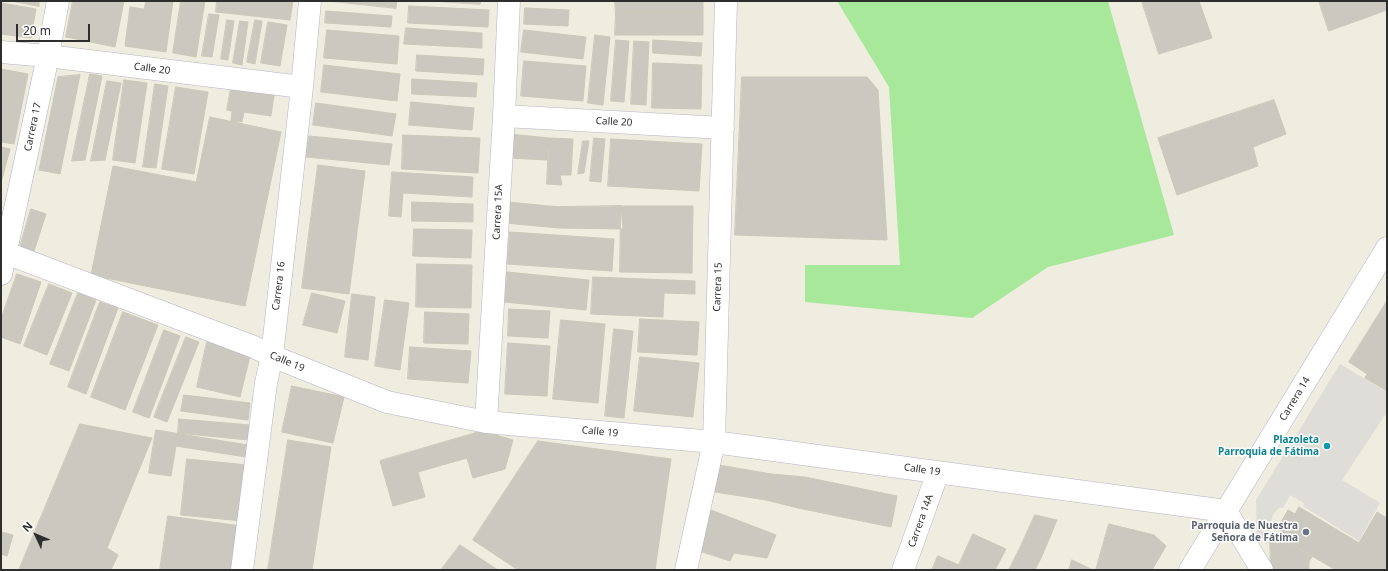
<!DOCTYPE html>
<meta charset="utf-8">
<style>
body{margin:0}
#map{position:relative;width:1388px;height:571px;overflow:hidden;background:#efece0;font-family:"Noto Sans",sans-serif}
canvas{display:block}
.frame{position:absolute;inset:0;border:2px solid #2e2e2e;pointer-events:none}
.north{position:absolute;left:16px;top:515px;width:40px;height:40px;-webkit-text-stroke:3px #fff;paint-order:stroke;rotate:314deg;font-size:11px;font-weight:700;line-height:16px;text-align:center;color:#2e2e2e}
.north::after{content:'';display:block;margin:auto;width:14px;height:18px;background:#2e2e2e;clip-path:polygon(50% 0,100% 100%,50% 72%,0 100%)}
.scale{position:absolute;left:16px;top:24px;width:74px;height:18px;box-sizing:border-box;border:2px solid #2e2e2e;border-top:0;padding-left:5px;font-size:12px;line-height:14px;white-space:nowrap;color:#2e2e2e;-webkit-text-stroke:3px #fff;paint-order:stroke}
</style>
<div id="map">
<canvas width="1388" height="571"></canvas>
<div class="frame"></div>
<div class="north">N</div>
<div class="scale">20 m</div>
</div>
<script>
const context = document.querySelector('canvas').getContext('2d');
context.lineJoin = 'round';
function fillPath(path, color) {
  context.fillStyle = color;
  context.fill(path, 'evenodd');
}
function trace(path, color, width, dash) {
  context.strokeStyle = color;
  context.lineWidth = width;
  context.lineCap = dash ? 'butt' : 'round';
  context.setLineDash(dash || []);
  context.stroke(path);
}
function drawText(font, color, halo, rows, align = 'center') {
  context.font = font + ' "Noto Sans",sans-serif';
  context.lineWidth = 3;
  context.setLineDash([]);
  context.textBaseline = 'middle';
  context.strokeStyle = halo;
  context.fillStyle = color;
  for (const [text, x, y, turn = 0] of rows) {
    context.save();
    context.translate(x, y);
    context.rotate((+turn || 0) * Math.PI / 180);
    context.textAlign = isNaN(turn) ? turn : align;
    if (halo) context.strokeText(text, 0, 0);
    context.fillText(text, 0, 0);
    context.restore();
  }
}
const green = new Path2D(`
 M837 1H1108L1174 235 1048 267 972 318 805 302V265H900L889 87Z`);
const plaza = new Path2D(`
 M1340 364 1387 392V412L1342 480 1380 503 1359 541 1303 506 1304 503 1290 495 1283 508H1279L1274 513 1271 520 1273 525 1266 538 1257 541 1256 500Z`);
const building = new Path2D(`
 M12 1H39V6Z
 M73 1H124L115 47 66 37Z
 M146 1H173L166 52 125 46 130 7 144 9Z
 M181 1H205L196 57 173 53Z
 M217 1H293L290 20 216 12Z
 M329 1H397L396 8Z
 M432 1H481L480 4Z
 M615 1H703V13H616Z
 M1142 1H1199L1212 38 1159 54Z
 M1319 1H1387V10L1329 31Z
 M1 3 36 9 31 38 1 34Z
 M409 6 489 10 488 27 408 23Z
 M525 8 569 10 568 26 524 24Z
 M326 11 392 16 391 27 325 23Z
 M616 13H703V35H615Z
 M209 14 219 15 212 57 202 56Z
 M227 20 234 21 228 60 221 59Z
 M255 20 262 21 255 64 247 62Z
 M240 21 248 22 242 65 233 63Z
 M268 22 287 25 280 66 261 63Z
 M406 28 482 33V48L404 44Z
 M327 30 399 36 397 64 324 58Z
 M524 30 586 37 583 59 521 52Z
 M595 35 610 37 603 105 588 103Z
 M616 40 629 41 624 102 611 101Z
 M653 40 702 43 701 56 653 53Z
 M634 41 649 42 646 105 631 104Z
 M417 55 484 59 483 75 416 71Z
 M524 61 586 66 583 101 521 96Z
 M653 63 702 65 701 109 652 108Z
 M324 65 400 74 397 101 321 92Z
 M1 69 28 74 14 144 1 142Z
 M90 74 102 76 85 160 72 161Z
 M80 75 60 174 39 170 58 77Z
 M742 77H867L878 90 887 240 735 235Z
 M412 79 477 83 476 97 412 94Z
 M124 80 147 83 135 163 113 160Z
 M107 81 121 83 105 160 91 161Z
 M155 84 168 86 156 168 143 167Z
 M176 87 208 92 194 174 162 169Z
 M231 88 274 95 271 116 244 112 242 122 231 121 232 111 227 110Z
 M1274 100 1286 134 1253 147 1258 166 1177 195 1158 138Z
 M411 102 474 108 472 130 409 125Z
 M316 103 396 114 392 136 313 125Z
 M210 117 281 132 245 306 91 275 113 166 196 182Z
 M509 134 549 138 547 160 508 158Z
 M403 135 480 138 478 173 402 169Z
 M309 136 392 144 389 165 306 157Z
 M549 138 573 139 571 175H560L562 185 547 184Z
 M594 138 605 139 601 182 590 181Z
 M611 139 702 144 699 191 608 186Z
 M583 141H589L584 173 578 174Z
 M1 147 10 149 1 183Z
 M318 165 365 171 349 294 302 288Z
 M392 172 473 177 472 197 403 193 401 217 389 216Z
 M412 202 473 204V222L412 221Z
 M507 202 560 207 559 228 505 223Z
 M621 206 623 229 559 228 560 207Z
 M621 206H693L692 273 620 272Z
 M31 209 46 214 34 251 20 247Z
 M414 229 472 230 471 258 413 256Z
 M510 232 614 239 612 271 507 264Z
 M417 264 472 265 471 308 416 307Z
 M507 272 589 280 586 310 504 302Z
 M17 274 41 282 20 344 1 337V319Z
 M593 277 695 281V294L664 293 663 317 591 314Z
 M49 284 72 293 47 355 24 346Z
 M78 293 96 300 69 371 50 364Z
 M312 293 345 301 337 333 303 325Z
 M352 294 375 297 368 360 345 357Z
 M385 300 409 303 400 370 375 366Z
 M1387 301V391L1365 378 1367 374 1349 362Z
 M100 302 118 308 86 394 68 387Z
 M509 309 550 311 548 338 508 336Z
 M123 312 158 325 125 410 91 397Z
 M425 312 469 314 468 344 424 343Z
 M640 319 699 322 697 355 638 352Z
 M561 320 605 324 598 403 553 399Z
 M614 329 633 331 624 418 605 416Z
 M164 330 180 336 149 418 133 412Z
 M186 337 199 342 167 422 154 417Z
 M207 342 251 352 240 397 197 387Z
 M508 343 550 346 547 396 505 394Z
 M410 347 471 351 468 383 408 379Z
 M640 357 699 363 693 417 634 411Z
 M292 386 344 397 333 443 282 432Z
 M184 395 250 403 248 420 181 411Z
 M179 419 250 425 248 440 178 433Z
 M80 424 152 438 107 548 118 555 111 570H19Z
 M156 430 254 446 252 458 176 446 171 476 149 473Z
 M482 431 513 440 505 469 473 478 467 458 418 472 425 497 393 506 380 461Z
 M288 440 331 447 312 570H268Z
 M538 441 671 459 655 570H518L473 540Z
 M187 459 248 465 242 521 181 515Z
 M719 465 771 474 766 500 715 492Z
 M771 474 805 477 798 508 766 500Z
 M805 477 897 496 891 527 798 508Z
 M703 507 776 535 767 558 734 553 730 561 696 550Z
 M1299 507 1359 543 1377 512 1387 518V570H1336L1281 538 1284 533 1277 529 1288 510 1295 514Z
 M1035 515 1057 520 1042 556 1021 546Z
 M168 516 241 526 235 570H160Z
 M1109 524 1154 535 1166 546 1152 570H1096Z
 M1 532 13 535 7 556 1 554Z
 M973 534 1006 549 995 570H970L959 565Z
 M1270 539 1278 544 1281 539 1312 557 1309 561V570H1271Z
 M460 545 498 570H441Z
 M1021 546 1042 556 1035 570H1009Z
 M938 556 959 565 970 570H932Z
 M1072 560 1093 570H1069Z`);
const minor = new Path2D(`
 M1 52 48 56 302 87
 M504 116 723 128
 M1 251 254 347 272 356 387 402 486 422 714 442 1226 511 1262 570
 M1 274 48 56 58 1
 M486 422 504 116 509 1
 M242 570 266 383 272 356 302 87 310 1
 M686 570 714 442 726 1
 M903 570 938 472
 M1190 570 1387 248`);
const markers = [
 [1327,446,4,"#0f9aa8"],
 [1306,532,4,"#6b7280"]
];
const streetNames = [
 ["Calle 20",152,69,7],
 ["Calle 20",614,122,3],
 ["Carrera 17",33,127,-78],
 ["Carrera 15A",498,212,-87],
 ["Carrera 16",279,286,-83],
 ["Carrera 15",718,287,-88],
 ["Calle 19",287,362,23],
 ["Carrera 14",1295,399,-59],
 ["Calle 19",600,432,5],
 ["Calle 19",922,470,8],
 ["Carrera 14A",921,521,-70]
];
const cultureNames = [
 ["Plazoleta",1319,440],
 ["Parroquia de Fátima",1319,452]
];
const worshipNames = [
 ["Parroquia de Nuestra",1298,526],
 ["Señora de Fátima",1298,538]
];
fillPath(green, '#a7e89b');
fillPath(plaza, '#dfddd7');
fillPath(building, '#cbc8bf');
trace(building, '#cbc8b9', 1);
trace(minor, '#b4b4c1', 23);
trace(minor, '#fff', 22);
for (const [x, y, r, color] of markers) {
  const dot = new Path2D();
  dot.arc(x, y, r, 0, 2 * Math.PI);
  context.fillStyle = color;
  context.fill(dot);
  trace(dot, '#fff', 1.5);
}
drawText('10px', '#2e2e2e', '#fff', streetNames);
drawText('bold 10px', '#0d838f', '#fff', cultureNames, 'right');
drawText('bold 10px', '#5b616d', '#fff', worshipNames, 'right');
</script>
